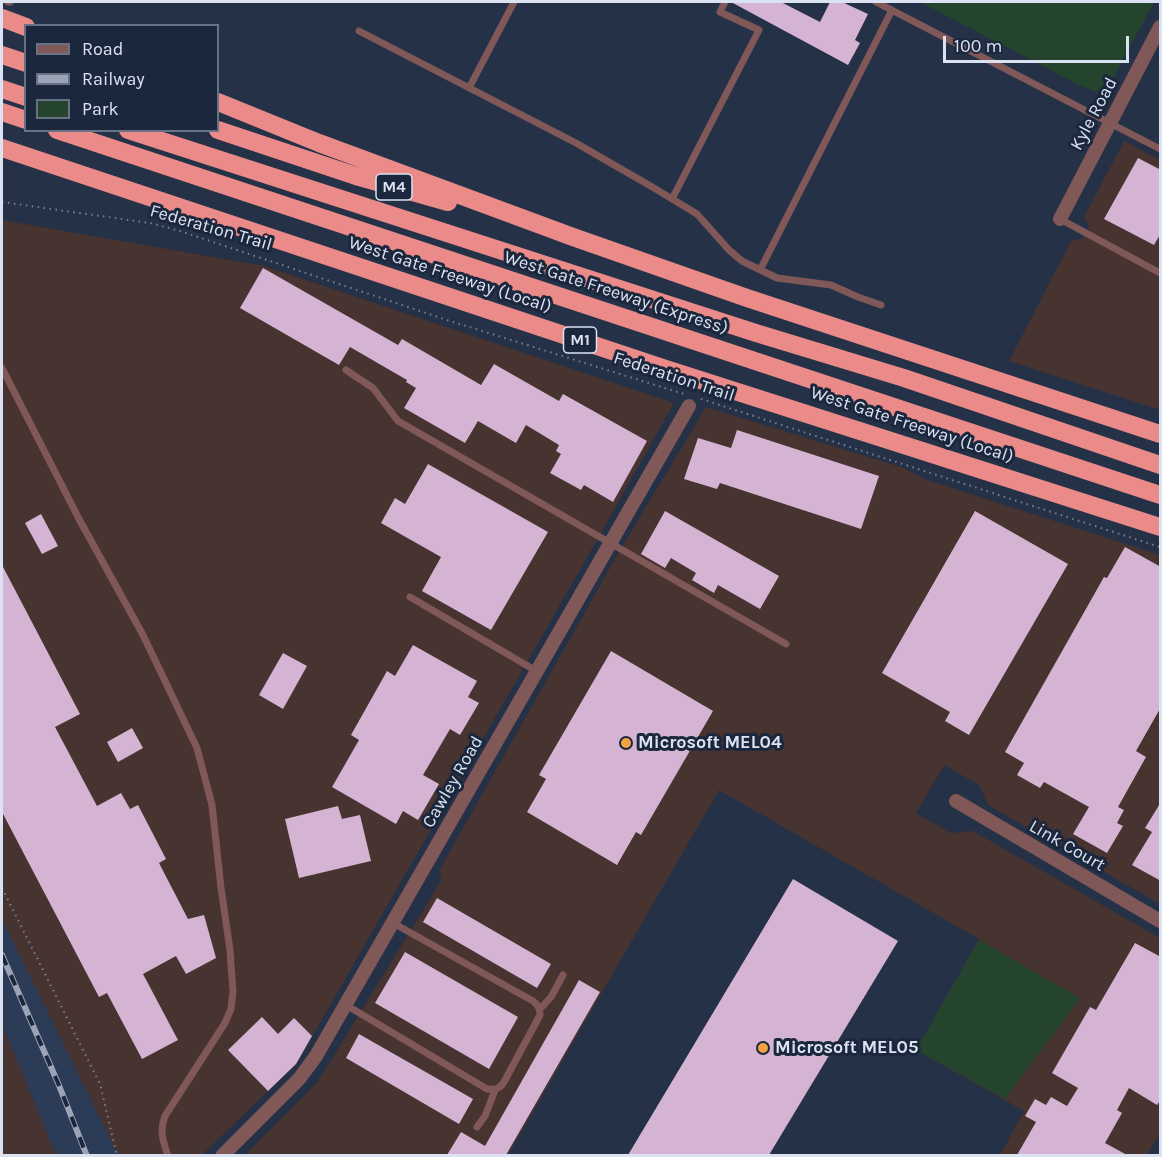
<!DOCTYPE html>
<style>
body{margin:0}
#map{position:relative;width:1162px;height:1157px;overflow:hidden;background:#253147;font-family:Karla,sans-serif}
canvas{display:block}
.frame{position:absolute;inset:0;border:3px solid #dbe3f2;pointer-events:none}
.legend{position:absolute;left:24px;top:24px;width:195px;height:108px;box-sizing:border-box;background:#1b273c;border:2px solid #687285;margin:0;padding:8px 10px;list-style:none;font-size:18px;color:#dbe3f2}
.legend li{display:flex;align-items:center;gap:12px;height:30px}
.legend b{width:30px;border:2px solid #687285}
.scale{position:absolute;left:943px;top:36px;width:186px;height:27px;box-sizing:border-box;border:3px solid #dbe3f2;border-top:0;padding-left:8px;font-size:18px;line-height:21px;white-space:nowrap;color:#dbe3f2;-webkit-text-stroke:4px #1b273c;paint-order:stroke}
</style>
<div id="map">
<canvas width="1162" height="1157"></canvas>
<div class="frame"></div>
<ul class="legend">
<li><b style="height:8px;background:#805857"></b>Road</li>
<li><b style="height:8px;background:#9ba4b6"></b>Railway</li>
<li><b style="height:16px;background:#24442d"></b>Park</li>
</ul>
<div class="scale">100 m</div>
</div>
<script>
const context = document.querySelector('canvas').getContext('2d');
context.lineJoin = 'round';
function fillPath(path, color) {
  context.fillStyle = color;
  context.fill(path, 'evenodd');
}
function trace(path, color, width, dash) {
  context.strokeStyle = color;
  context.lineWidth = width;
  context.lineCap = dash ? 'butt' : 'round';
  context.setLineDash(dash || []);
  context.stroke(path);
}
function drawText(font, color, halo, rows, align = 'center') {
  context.font = font + ' Karla,sans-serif';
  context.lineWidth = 6;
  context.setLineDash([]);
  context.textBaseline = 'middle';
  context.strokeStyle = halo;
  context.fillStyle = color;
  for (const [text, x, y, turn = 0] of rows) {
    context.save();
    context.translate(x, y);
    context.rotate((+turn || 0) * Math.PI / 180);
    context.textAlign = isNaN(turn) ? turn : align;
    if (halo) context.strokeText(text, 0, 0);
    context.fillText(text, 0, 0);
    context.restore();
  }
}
const industrial = new Path2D(`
 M1124 141 1160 160V410L1009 361 1071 241 1082 239 1089 227 1084 217Z
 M2 220 264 266 674 403 593 547 297 1063 202 1155H118L2 919Z
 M706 407 904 468 924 479 1160 555V904L988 805 979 785 944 765 916 813 951 833 973 831 1160 938V1133L1147 1155H1000L1024 1111 916 1050 979 939 719 790 508 1155 244 1156 317 1083 441 881 440 869 616 557Z
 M2 1024 56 1155H2Z`);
const built = new Path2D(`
 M2 919 118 1155H56L2 1024Z`);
const green = new Path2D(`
 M920 2H919H1154L1104 95 1079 85Z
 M979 940 1080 998 1005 1099 916 1050Z`);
const building = new Path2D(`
 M731 2H781L820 22 830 2H842L868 14 855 40 860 43 848 65Z
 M1138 158 1161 170V233L1154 245 1104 219Z
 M263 268 398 345 402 339 481 385 494 364 559 401 563 394 647 441 613 502 584 485 581 490 550 473 561 454 556 451 559 445 526 425 516 443 478 421 465 443 404 408 416 388 406 382 407 380 350 347 339 365 240 308Z
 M737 430 879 476 861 529 720 483 717 489 684 479 698 438 731 448Z
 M428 464 548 532 491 630 422 591 441 557 381 523 395 498 405 504Z
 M665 511 779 576 760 609 718 585 714 593 692 580 696 573 671 558 665 568 641 554Z
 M975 511 1068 564 969 735 945 721 950 712 882 673Z
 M41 514 58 546 42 554 25 523Z
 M1125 547 1161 567V707L1136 751 1146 757 1118 807 1124 810 1117 823 1123 826 1107 853 1073 834 1089 807 1044 782 1040 788 1017 775 1024 763 1005 752 1104 577 1107 578Z
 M2 565 80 714 55 727 97 806 121 793 130 809 138 805 166 859 159 863 188 919 204 915 216 958 186 974 176 956 143 974 178 1040 142 1059 107 993 99 997 2 812Z
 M413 645 477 681 468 697 479 703 460 735 450 729 423 775 439 784 418 820 403 811 396 824 332 787 359 740 351 735 387 671 395 676Z
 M611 651 713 711 641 835 636 832 617 865 527 812 546 779 539 775Z
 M283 653 307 666 283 709 259 695Z
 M132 728 143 748 118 762 107 742Z
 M1161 802V881L1132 865 1152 832 1145 828Z
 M338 806 342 819 360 815 371 861 299 878 285 819Z
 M793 879 898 941 769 1155H628Z
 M437 898 551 964 537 988 423 922Z
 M1135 943 1161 957V1099L1157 1105 1129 1088 1117 1110 1122 1113 1105 1143 1127 1155H1017L1036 1122 1025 1116 1035 1099 1046 1105 1051 1097 1067 1106 1078 1088 1052 1073 1090 1007 1096 1010Z
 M405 952 518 1017 489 1069 375 1003Z
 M579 980 600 992 506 1155H447L461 1132 485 1146Z
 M262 1017 278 1034 294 1018 312 1036 296 1064 268 1091 228 1050Z
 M359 1034 473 1099 459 1124 346 1058Z`);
const path = new Path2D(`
 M2 202 150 223 180 231 447 320 684 394
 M701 399 1160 547
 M2 888 100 1084 117 1156`);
const service = new Path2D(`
 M8 2H10
 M876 2 1160 149
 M359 31 576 143 654 188 697 214 729 250 742 261 777 278 831 285 858 297 881 305
 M469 88 514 2
 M672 199 759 30 720 12 725 2
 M1060 219 1160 273
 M760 270 892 10
 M2 368 79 519 143 635 197 748 212 805 221 888 230 950 233 992 231 1009 225 1023 165 1116C159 1131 163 1141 168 1156
 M346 370 373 388 398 421 786 644
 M410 597 538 672
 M346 1005 487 1089C495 1090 500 1089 504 1082L540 1015C540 1008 538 1005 533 1001L393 923
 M540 1009 551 997 563 975
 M477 1127 485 1116 495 1090`);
const minor = new Path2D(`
 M1060 219 1160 27
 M956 801 1160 921
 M222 1156 299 1079 316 1056 689 406`);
const motorway = new Path2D(`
 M2 18 26 27
 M2 55 26 63
 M2 89 26 97
 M218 102 319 143 573 237 747 298 1160 434
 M2 112 26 120
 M57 130 1160 495
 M128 130 756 333 904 378 1160 465
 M218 130 356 176 448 202
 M2 148 666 369 1160 527`);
const rail = new Path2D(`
 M2 955 58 1083 87 1156`);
const markers = [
 [626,743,6,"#f3a442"],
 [763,1048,6,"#f3a442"]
];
const shields = [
 [394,187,36],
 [580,340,33]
];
const shieldNames = [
 ["M4",394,187],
 ["M1",580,340]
];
const streetNames = [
 ["Kyle Road",1094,114,-62],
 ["Federation Trail",211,228,16],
 ["West Gate Freeway (Local)",450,275,18],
 ["West Gate Freeway (Express)",616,293,18],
 ["Federation Trail",674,377,18],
 ["West Gate Freeway (Local)",912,425,18],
 ["Cawley Road",453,782,-60],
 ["Link Court",1067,846,30]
];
const poiNames = [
 ["Microsoft MEL04",638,743],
 ["Microsoft MEL05",775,1048]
];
fillPath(industrial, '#473330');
fillPath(built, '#2c3b56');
fillPath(green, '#24442d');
fillPath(building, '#d5b4d3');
trace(path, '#788295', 2, [1.5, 4.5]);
trace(service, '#805857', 7);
trace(minor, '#805857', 14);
trace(motorway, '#ea8b89', 18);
trace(rail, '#9ba4b6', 6);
trace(rail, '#1b273c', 4, [11]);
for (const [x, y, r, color] of markers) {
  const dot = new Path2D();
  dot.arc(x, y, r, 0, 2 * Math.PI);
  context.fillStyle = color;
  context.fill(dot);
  trace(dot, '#1b273c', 2);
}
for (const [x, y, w] of shields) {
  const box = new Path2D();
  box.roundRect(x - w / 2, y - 13, w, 26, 4.5);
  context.fillStyle = '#1b273c';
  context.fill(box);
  trace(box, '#dbe3f2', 1.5);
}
drawText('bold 16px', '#dbe3f2', null, shieldNames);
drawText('18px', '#dbe3f2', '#1b273c', streetNames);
drawText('bold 18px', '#dbe3f2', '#1b273c', poiNames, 'left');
</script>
